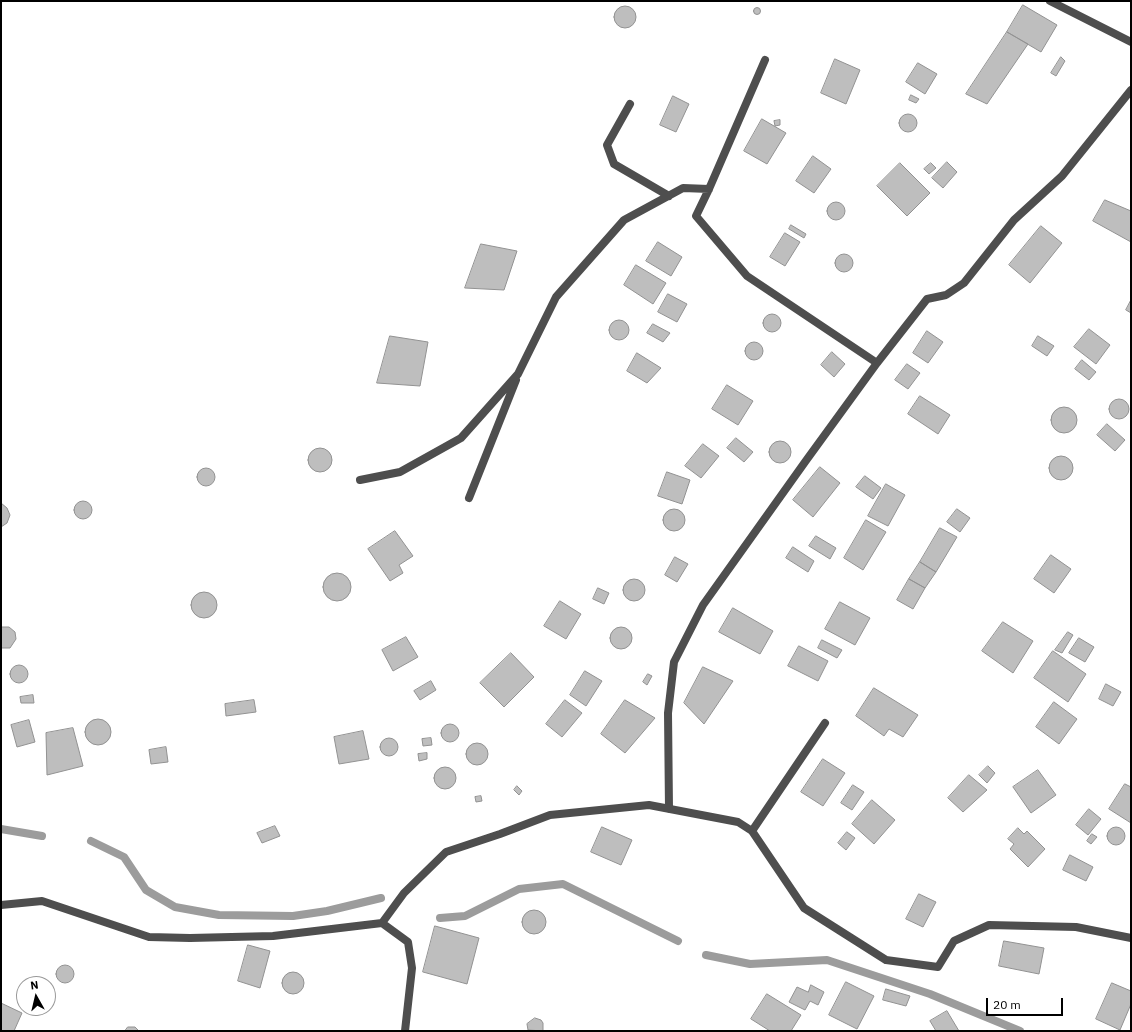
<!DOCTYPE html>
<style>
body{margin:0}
#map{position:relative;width:1132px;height:1032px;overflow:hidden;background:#fff;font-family:"IBM Plex Sans",sans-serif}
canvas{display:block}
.frame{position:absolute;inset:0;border:2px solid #000;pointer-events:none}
.north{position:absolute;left:16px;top:976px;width:40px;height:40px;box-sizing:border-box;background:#fff;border:1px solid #999;border-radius:50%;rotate:352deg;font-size:11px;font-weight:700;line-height:16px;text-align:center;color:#000}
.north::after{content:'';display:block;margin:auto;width:14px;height:18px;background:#000;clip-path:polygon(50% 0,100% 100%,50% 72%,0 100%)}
.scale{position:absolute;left:986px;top:998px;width:77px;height:18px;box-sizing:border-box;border:2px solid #000;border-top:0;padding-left:5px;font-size:12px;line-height:14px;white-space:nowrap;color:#000;-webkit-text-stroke:3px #fff;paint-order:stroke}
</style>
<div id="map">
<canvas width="1132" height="1032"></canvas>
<div class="frame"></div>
<div class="north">N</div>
<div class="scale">20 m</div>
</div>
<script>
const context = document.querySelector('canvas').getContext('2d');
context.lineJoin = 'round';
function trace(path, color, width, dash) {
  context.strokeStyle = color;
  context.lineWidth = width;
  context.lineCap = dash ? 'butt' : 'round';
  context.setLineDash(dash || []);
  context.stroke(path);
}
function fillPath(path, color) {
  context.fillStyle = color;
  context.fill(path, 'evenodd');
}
const stream = new Path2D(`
 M1 829 42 836
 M91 841 124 857 146 890 175 907 219 915 293 916 327 911 381 898
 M440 918 465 916 519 889 563 884 678 941
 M706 955 750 964 827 960 930 994 1020 1031`);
const building = new Path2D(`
 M1023 5 1057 25 1041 52 1007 32Z
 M614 17a11 11 0 1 1 22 0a11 11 0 1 1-22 0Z
 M753.5 11a3.5 3.5 0 1 1 7 0a3.5 3.5 0 1 1-7 0Z
 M1007 32 1028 44 987 104 966 94Z
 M1061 57 1065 61 1056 76 1051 73Z
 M835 59 860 70 846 104 821 93Z
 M918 63 937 74 925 94 906 82Z
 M911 95 919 99 916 103 909 100Z
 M673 96 689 104 676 132 660 125Z
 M899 123a9 9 0 1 1 18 0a9 9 0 1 1-18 0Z
 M762 119 786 133 767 164 744 151Z
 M780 120V125L775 126 774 121Z
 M813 156 831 169 814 193 796 181Z
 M947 162 957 172 943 188 932 178Z
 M900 163 930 193 907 216 877 186Z
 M931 163 936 168 929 174 924 169Z
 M1105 200 1131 211V242L1093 221Z
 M827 211a9 9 0 1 1 18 0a9 9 0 1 1-18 0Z
 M791 225 806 234 804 238 789 229Z
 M1041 226 1062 243 1030 283 1009 265Z
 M785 233 800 242 785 266 770 257Z
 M658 242 682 257 671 276 646 261Z
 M481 244 517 251 504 290 465 288Z
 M835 263a9 9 0 1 1 18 0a9 9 0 1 1-18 0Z
 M636 265 666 283 653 304 624 285Z
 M668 294 687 304 677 322 658 312Z
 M1131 300V313L1126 310Z
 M763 323a9 9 0 1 1 18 0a9 9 0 1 1-18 0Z
 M609 330a10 10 0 1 1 20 0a10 10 0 1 1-20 0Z
 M653 324 670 333 663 342 647 333Z
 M1089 329 1110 345 1096 364 1074 347Z
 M927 331 943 342 928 363 913 353Z
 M390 336 428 342 420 386 377 383Z
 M1038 336 1054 346 1047 356 1032 346Z
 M745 351a9 9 0 1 1 18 0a9 9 0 1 1-18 0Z
 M832 352 845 364 834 377 821 365Z
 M637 353 661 368 647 383 627 371Z
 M1082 360 1096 372 1089 380 1075 369Z
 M907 364 920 373 908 389 895 380Z
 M727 385 753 401 738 425 712 409Z
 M920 396 950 415 938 434 908 414Z
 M1109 409a10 10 0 1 1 20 0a10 10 0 1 1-20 0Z
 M1051 420a13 13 0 1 1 26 0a13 13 0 1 1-26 0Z
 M1107 424 1125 440 1115 451 1097 435Z
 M736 438 753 452 744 462 727 448Z
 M769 452a11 11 0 1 1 22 0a11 11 0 1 1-22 0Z
 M703 444 719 456 701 478 685 466Z
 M308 460a12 12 0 1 1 24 0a12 12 0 1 1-24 0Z
 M1049 468a12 12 0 1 1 24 0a12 12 0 1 1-24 0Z
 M820 467 840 483 813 517 793 500Z
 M197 477a9 9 0 1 1 18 0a9 9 0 1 1-18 0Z
 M667 472 690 480 682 504 658 496Z
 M865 476 881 488 873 499 856 487Z
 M886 484 905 495 888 526 868 516Z
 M74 510a9 9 0 1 1 18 0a9 9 0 1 1-18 0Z
 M1 503 7 508 10 515 7 523 1 527Z
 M957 509 970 518 960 532 947 522Z
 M663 520a11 11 0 1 1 22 0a11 11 0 1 1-22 0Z
 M866 520 886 532 863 570 844 558Z
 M940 528 957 537 936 572 920 562Z
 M395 531 413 556 399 565 403 573 390 581 368 549Z
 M816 536 836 548 830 559 809 546Z
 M793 547 814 561 808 572 786 558Z
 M1051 555 1071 569 1054 593 1034 579Z
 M675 557 688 564 677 582 665 575Z
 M920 562 936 572 925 588 909 579Z
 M323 587a14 14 0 1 1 28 0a14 14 0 1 1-28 0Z
 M909 579 925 588 913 609 897 600Z
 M623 590a11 11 0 1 1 22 0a11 11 0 1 1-22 0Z
 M598 588 609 593 604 604 593 599Z
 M191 605a13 13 0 1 1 26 0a13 13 0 1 1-26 0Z
 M560 601 581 614 566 639 544 626Z
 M840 602 870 618 855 645 825 629Z
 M733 608 773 631 760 654 719 632Z
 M1003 622 1033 641 1013 673 982 651Z
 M1 627H9L15 632 16 639 10 648H1Z
 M610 638a11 11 0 1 1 22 0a11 11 0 1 1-22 0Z
 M1068 632 1073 635 1062 653 1055 650Z
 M406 637 418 657 393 671 382 650Z
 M1079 638 1094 647 1085 662 1069 653Z
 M822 640 842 650 837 658 818 648Z
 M799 646 828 661 818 681 788 666Z
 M1053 651 1086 674 1068 702 1034 678Z
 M511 653 534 677 504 707 480 683Z
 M10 674a9 9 0 1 1 18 0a9 9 0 1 1-18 0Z
 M703 667 733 681 704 724 684 703Z
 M585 671 602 681 586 706 570 695Z
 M648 674 652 676 647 685 643 682Z
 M431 681 436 690 420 700 414 691Z
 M1106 684 1121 692 1113 706 1099 699Z
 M874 688 918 715 903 737 889 729 884 736 856 716Z
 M33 695 34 703H21L20 697Z
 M254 700 256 712 226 716 225 704Z
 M565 700 582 713 562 737 546 724Z
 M625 700 655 718 625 753 601 734Z
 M1054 702 1077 719 1059 744 1036 727Z
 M85 732a13 13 0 1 1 26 0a13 13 0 1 1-26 0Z
 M29 720 35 742 17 747 11 725Z
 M441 733a9 9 0 1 1 18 0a9 9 0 1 1-18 0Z
 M73 728 83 766 47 775 46 733Z
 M363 731 369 759 339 764 334 737Z
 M431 738 432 745 423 746 422 739Z
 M380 747a9 9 0 1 1 18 0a9 9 0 1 1-18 0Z
 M466 754a11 11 0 1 1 22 0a11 11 0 1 1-22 0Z
 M166 747 168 762 151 764 149 750Z
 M427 753V759L419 761 418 754Z
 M823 759 845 773 823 806 801 792Z
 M988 766 995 773 987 783 979 775Z
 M434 778a11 11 0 1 1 22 0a11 11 0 1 1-22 0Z
 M1038 770 1056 795 1031 813 1013 787Z
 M969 775 987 790 963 812 948 798Z
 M1125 784 1131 787V823L1109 809Z
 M853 785 864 792 852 810 841 803Z
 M517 786 522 791 519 795 514 790Z
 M481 796 482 801 476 802 475 797Z
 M872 800 895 820 874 844 852 824Z
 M1089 809 1101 819 1088 835 1076 825Z
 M275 826 280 836 262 843 257 833Z
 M602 827 632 840 621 865 591 852Z
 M1107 836a9 9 0 1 1 18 0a9 9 0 1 1-18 0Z
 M1018 828 1024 834 1027 831 1045 849 1028 867 1010 849 1014 844 1008 839Z
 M847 832 855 838 846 850 838 843Z
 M1092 834 1097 837 1091 844 1087 841Z
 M1070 855 1093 867 1086 881 1063 870Z
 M919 894 936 902 923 927 906 919Z
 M522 922a12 12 0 1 1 24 0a12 12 0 1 1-24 0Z
 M435 926 479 938 467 984 423 972Z
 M1004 941 1044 948 1039 974 999 966Z
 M248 945 270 951 260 988 238 981Z
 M56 974a9 9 0 1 1 18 0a9 9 0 1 1-18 0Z
 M282 983a11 11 0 1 1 22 0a11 11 0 1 1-22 0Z
 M846 982 874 996 857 1029 829 1015Z
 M1112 983 1131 991V1004L1120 1030 1096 1019Z
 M811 985 824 992 818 1005 810 1001 805 1010 789 1002 797 987 808 992Z
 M886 989 910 996 906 1006 883 1000Z
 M767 994 801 1015 791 1031H770L751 1019Z
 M1 1003 22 1013 14 1031H1Z
 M947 1011 959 1031H936L930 1021Z
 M535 1018 541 1020 543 1023V1031L528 1030 527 1024Z
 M128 1027H135L139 1031H125Z`);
const street = new Path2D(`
 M1050 1 1131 42
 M765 60 709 189 696 216 747 276 877 363
 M630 104 607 145 614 164 669 196
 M360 480 400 472 461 438 518 374 556 297 624 220 683 188 709 189
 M469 498 516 380
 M669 809 668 713 674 662 703 605 805 462 877 363 927 299 946 295 964 283 1014 220 1062 176 1131 90
 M752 831 825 723
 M1 905 42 901 149 937 190 938 273 936 382 923 404 893 446 852 500 834 550 815 649 805 738 822 752 831 804 908 886 960 938 967 954 941 989 925 1076 927 1131 938
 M382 923 408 942 412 968 405 1031`);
trace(stream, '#9c9c9c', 8);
fillPath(building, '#bebebe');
trace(building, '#929292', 1);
trace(street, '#4e4e4e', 8);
</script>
